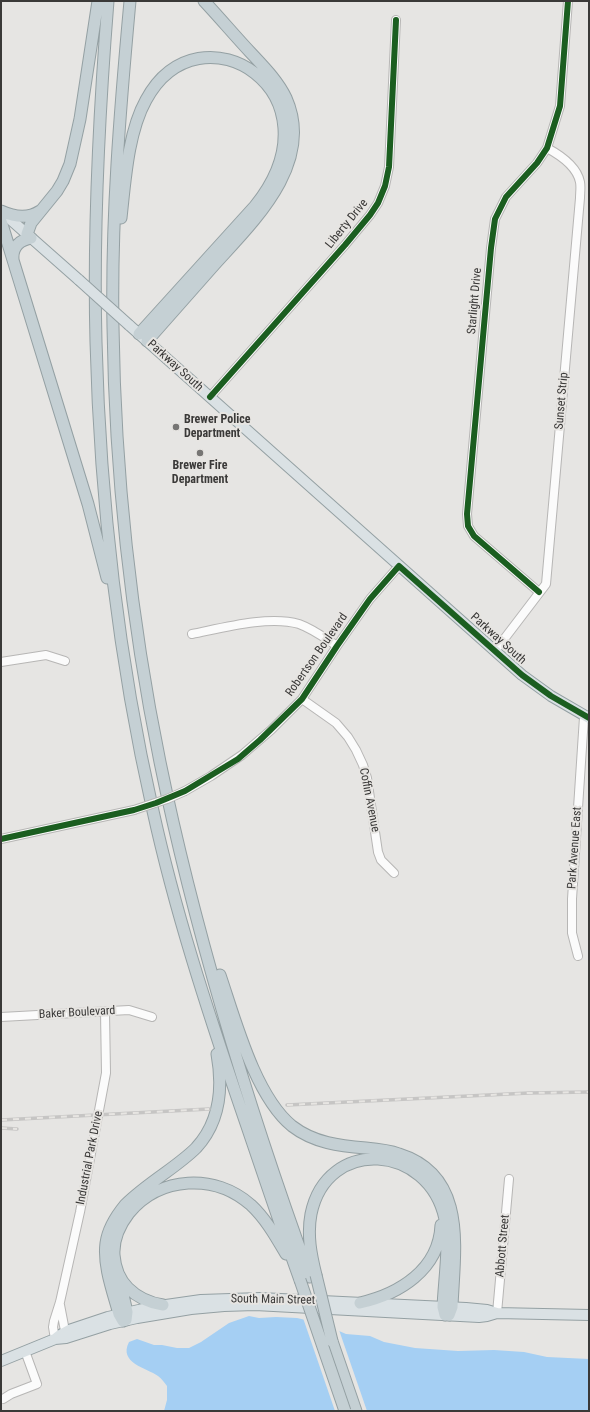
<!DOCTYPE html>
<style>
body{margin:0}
#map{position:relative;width:590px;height:1412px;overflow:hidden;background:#e6e5e3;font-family:"Roboto Condensed",sans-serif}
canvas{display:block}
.frame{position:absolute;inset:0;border:2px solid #3a3938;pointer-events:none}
</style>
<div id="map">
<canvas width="590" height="1412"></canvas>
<div class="frame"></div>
</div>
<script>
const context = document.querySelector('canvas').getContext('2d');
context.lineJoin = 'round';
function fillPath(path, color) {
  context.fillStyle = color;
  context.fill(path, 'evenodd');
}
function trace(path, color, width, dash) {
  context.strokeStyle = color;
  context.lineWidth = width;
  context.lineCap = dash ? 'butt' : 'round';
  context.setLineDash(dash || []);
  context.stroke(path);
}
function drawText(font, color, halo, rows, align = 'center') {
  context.font = font + ' "Roboto Condensed",sans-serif';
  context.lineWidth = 4;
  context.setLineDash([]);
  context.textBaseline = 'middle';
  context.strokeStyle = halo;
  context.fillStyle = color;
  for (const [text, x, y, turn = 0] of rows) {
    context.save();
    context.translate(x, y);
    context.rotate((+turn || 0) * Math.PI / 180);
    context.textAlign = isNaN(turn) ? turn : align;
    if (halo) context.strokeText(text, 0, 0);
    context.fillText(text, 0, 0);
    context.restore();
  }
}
const water = new Path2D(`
 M249 1316 259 1318 276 1317 297 1318 323 1324 346 1334 370 1336 384 1342 415 1348 458 1351 494 1350 524 1352 547 1357 589 1359V1411H164L167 1400V1386C164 1382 162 1379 158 1376 147 1368 118 1363 129 1342L137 1339 154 1345H162L177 1348H189L201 1342 229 1323Z`);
const pier = new Path2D(`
 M303 1318 323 1322 338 1327 367 1411H335Z`);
const minor = new Path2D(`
 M210 397 345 245 370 215 378 203 385 186 389 167 396 20
 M539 592 474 536 468 526 467 514 491 248 495 219 506 197 537 163 547 148 560 106 568 1
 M192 634C222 628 269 615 299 624 313 629 325 638 337 646
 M495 651 546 584 580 198C580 193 581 187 580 182 577 167 560 155 547 148
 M1 662 46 655 65 661
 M302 699 336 723 348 737 356 750 363 765 367 778 378 852 381 860 394 873
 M185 791 211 776 242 755 271 730 302 699 337 646 370 599 399 566
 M1 839 134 810
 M578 956 572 933V899L584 717
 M1 1017 129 1010 152 1017
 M60 1305 66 1336
 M497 1313 509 1179
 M55 1339 53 1327 54 1321 60 1302 80 1212 106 1073 105 1012
 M3 1399 11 1394 37 1384 25 1351`);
const major = new Path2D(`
 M2 212 79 280
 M129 325 522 675 551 696 589 718
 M55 1339 60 1335 69 1330 108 1317 152 1307 201 1300 260 1298 466 1308 487 1310 497 1313 589 1315
 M1 1361 55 1339 66 1338 110 1324 137 1318 191 1309 224 1306 255 1305 479 1317 487 1316 497 1313`);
const highway = new Path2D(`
 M108 1C99 114 93 228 96 342 100 499 118 657 153 811 175 911 207 1009 240 1106 260 1164 279 1222 300 1280
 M130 1C120 110 111 218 113 327 115 473 131 620 160 762 196 937 249 1109 310 1277
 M1 211C14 217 28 219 40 211
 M121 218C125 182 128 132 146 100 200 0 346 93 255 206L139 334
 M1 221 88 504 107 578
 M27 234 31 223 57 191 63 181 70 164 80 119 98 1
 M13 259C12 247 20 240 31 238
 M147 341C170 315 192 290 215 264 254 221 315 163 286 98 278 81 264 67 251 53 235 36 220 18 204 1
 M220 975C235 1019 255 1096 292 1126 314 1143 340 1146 366 1148 377 1149 388 1150 399 1154 469 1176 454 1251 452 1307L449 1315
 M316 1275C311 1255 307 1235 311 1214 327 1136 429 1144 445 1219 450 1242 444 1282 443 1307L445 1315
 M119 1278 127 1312 126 1320
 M360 1303C399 1294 439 1270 441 1225
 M163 1305C150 1303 138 1298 128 1288 119 1279 115 1268 114 1255 113 1239 119 1226 129 1213 160 1176 215 1173 251 1205 266 1219 276 1237 286 1254
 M123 1321 119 1314C113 1292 103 1266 106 1243 108 1228 116 1216 125 1205 137 1193 151 1183 165 1173 176 1165 187 1157 196 1148 220 1122 223 1087 217 1054
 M332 1341 356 1411`);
const rail = new Path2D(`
 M287 1105 529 1093 589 1092
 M1 1120 209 1109
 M1 1128 17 1129`);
const minorBridge = new Path2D(`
 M134 810 167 799 185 791`);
const majorBridge = new Path2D(`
 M79 280 129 325`);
const highwayBridge = new Path2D(`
 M316 1275 332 1341
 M300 1280 345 1411`);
const cycleway = new Path2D(`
 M210 397 345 245 370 215 378 203 385 186 389 167 396 20
 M539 592 474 536 468 526 467 514 491 248 495 219 506 197 537 163 547 148 560 106 568 1
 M1 839 134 810 156 803 185 791 238 759 260 740 302 699 337 646 370 599 399 566 522 675 551 696 589 718`);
const markers = [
 [176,427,4,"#767574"],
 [200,453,4,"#767574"]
];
const streetNames = [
 ["Liberty Drive",347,224,-51],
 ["Starlight Drive",475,301,-85],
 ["Parkway South",175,366,42],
 ["Sunset Strip",562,401,-85],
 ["Parkway South",498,639,42],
 ["Robertson Boulevard",317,655,-55],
 ["Coffin Avenue",369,800,79],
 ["Park Avenue East",575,848,-86],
 ["Baker Boulevard",77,1013,-3],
 ["Industrial Park Drive",90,1158,-79],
 ["Abbott Street",503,1246,-85],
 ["South Main Street",273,1300,1]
];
const poiNames = [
 ["Brewer Police",184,420],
 ["Department",184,434],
 ["Brewer Fire",200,466,"center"],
 ["Department",200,480,"center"]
];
fillPath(water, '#a5cff3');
fillPath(pier, '#e6e5e3');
trace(minor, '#b7b6b5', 10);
trace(major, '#94a0a3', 12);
trace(highway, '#94a0a3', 13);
trace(minor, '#fbfbfb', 8);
trace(major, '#dae1e4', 10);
trace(highway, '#c5d0d4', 11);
trace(rail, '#c6c5c4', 3.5);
trace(rail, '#e7e5e2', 2, [6]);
trace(minorBridge, '#b7b6b5', 10, []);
trace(majorBridge, '#94a0a3', 12, []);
trace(highwayBridge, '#94a0a3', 13, []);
trace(minorBridge, '#fbfbfb', 8);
trace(majorBridge, '#dae1e4', 10);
trace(highwayBridge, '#c5d0d4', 11);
trace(cycleway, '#1b5e20', 6);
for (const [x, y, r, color] of markers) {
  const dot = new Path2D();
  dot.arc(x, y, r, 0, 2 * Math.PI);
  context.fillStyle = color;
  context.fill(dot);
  trace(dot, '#e7e5e2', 1.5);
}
drawText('12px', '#3a3938', '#e7e5e2', streetNames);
drawText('bold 12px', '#3a3938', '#e7e5e2', poiNames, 'left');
</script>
